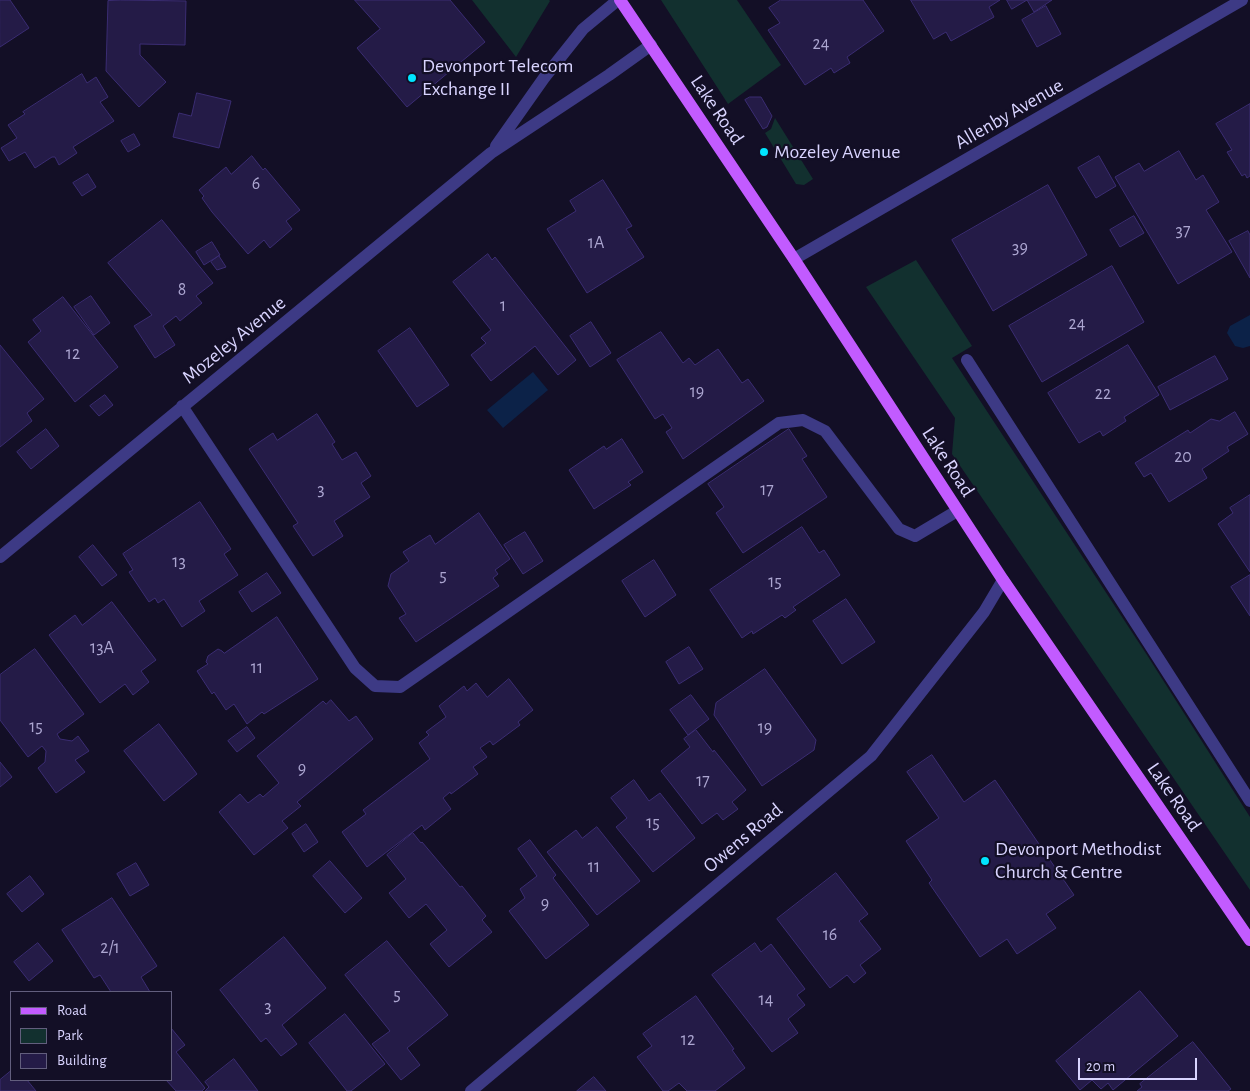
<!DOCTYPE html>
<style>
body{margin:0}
#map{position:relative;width:1250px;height:1091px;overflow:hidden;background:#130f26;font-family:"Alegreya Sans",sans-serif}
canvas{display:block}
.legend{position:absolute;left:10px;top:991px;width:162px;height:90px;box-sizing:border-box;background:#130f26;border:1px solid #625e7d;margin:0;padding:6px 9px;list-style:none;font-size:15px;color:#d9d4ff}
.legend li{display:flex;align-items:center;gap:10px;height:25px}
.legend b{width:25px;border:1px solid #625e7d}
.scale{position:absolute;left:1078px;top:1058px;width:119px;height:22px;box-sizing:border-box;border:2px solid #d9d4ff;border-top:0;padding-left:6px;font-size:15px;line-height:18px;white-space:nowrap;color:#d9d4ff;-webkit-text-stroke:4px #130f26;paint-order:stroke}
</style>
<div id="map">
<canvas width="1250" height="1091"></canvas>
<ul class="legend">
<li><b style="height:6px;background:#c25bff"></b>Road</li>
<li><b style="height:14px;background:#12302f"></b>Park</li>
<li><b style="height:14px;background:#241b47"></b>Building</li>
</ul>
<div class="scale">20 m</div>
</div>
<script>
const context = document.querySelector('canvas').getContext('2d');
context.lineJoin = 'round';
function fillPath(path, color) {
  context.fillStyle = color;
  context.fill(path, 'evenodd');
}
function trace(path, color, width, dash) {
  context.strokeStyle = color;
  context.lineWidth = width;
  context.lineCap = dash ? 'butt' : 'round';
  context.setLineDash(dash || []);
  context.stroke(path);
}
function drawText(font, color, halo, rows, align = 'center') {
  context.font = font + ' "Alegreya Sans",sans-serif';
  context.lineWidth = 4.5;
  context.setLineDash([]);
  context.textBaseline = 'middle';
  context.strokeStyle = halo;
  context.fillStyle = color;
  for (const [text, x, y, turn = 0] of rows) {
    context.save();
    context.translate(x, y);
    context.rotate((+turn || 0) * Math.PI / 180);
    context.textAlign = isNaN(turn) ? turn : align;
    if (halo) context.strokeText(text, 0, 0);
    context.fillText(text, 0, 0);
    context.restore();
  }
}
const green = new Path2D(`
 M472 0H549L550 1 516 57Z
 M661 0H737L781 65 728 104Z
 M775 118 813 179 804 185 796 184 765 133 771 129Z
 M916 260 972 346 952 358 1147 655 1250 817V890L952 454 955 418 866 287Z`);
const water = new Path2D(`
 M1250 315V346L1243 348 1235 346 1227 333 1230 326Z
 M533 372 548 390 503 428 487 410Z`);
const building = new Path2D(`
 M0 0H10L29 28 0 47Z
 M121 0 186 1 185 45 140 44V55L166 82 139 107 106 71 108 1Z
 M355 0H450L485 42 407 107 357 48 380 29Z
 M781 0H863L884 31 847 57 850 63 834 73 831 68 805 85 768 30 780 23 769 8Z
 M911 0H1000L989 7 994 17 951 41 946 32 934 39Z
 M1007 0H1052L1034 12 1027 0 1012 9Z
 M1046 6 1061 34 1037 47 1022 20Z
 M82 74 87 83 96 77 108 97 100 102 114 121 73 147 77 153 59 165 55 157H52L35 168 25 152 9 161 1 148 17 138 8 125 25 114 23 112Z
 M197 93 231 101 219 148 173 137 179 113 191 116Z
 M750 97H761L772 116 767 127 763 129 745 100Z
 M1250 104V176L1247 178 1245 174 1242 176 1227 152 1232 150 1216 124Z
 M134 134 140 145 128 152 121 141Z
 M1179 151 1196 180 1203 175 1219 202 1206 210 1232 252 1178 284 1115 177 1139 163 1144 171Z
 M252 156 263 170 265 168 300 210 286 221 292 229 270 248 264 240 248 254 212 212 202 198 204 196 199 190 226 167 231 174Z
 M1099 156 1116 186 1096 198 1078 168Z
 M88 174 96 187 82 196 73 183Z
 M603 180 632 226 626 229 644 257 587 293 547 229 576 211 570 201Z
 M1048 185 1087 255 993 311 952 240Z
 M1134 216 1144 233 1120 247 1110 230Z
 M162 220 213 283 196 296 202 303 180 321 176 316 163 326 175 345 155 358 134 326 152 315 108 263Z
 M1248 231 1250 235V278L1229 241Z
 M212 242 220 255 204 265 196 252Z
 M488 254 492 260 495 257 576 360 558 375 535 346 491 381 471 355 486 343 481 338 491 330 453 282Z
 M219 256 226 267 217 270 211 262Z
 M1112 266 1144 322 1042 382 1009 326Z
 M91 296 110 323 94 335 74 307Z
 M63 297 118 367 75 402 28 342 41 331 33 320Z
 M591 322 611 353 590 367 570 336Z
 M410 328 449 385 417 407 378 351Z
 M661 332 683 363 689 358 695 365 718 349 742 383 748 379 764 401 683 459 666 432 672 428 663 414 655 419 617 360Z
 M0 345 44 399 27 413 32 421 0 447Z
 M1128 345 1159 395 1124 417 1126 421 1103 436 1100 431 1079 443 1048 393Z
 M1215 356 1228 379 1170 410 1158 387Z
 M105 395 113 405 99 416 90 406Z
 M1235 412 1248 434 1227 447 1229 451 1202 469 1207 478 1169 502 1151 473 1144 477 1135 463 1188 430 1190 433 1211 419 1219 421Z
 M317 414 335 442 332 444 342 460 356 452 371 476 361 483 370 497 334 521 343 536 313 556 293 526 298 523 249 449 273 433 277 440Z
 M46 429 59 446 31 469 17 452Z
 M789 429 807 456 802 459 827 497 743 553 716 513 724 507 708 484Z
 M622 439 643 472 628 482 631 485 594 509 569 470 604 446 606 449Z
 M1250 495V572L1218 524 1233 513 1230 508Z
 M200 502 231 549 224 554 238 575 199 601 205 611 182 627 164 599 158 603 155 598 149 602 129 572 133 570 123 554Z
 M479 513 510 559 495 570 498 574 493 578 499 586 416 642 399 618 406 614 388 586 391 574 409 561 403 552 430 535 435 544Z
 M802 527 819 553 824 550 840 575 793 607 796 610 785 618 782 615 753 634 752 631 742 638 710 590Z
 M525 532 543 561 523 574 504 545Z
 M93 545 117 575 102 586 79 557Z
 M654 560 676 595 645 617 622 581Z
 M267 573 281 593 252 612 239 592Z
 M1250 575V616L1231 587Z
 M846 599 875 642 842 664 813 621Z
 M112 602 156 660 141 671 149 682 133 695 125 684 100 703 49 635 75 615 82 625Z
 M277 617 318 679 264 714 262 712 247 724 234 704 226 710 214 692 212 694 197 671 208 664 206 662 208 656 218 649 222 651 224 653Z
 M689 647 703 669 679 684 666 662Z
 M35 649 84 714 57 734 60 739 72 741 78 736 89 751 75 760 85 772 56 793 38 768 45 762 46 751 42 746 28 757 0 720V675Z
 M765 669 816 740 814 750 762 786 714 715 716 703Z
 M509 679 533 710 518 722 520 725 493 745 490 741 480 748 487 757 473 767 478 774 451 794 450 792 443 798 451 809 425 830 422 825 367 867 342 832 366 814 363 810 430 759 419 743 429 735 426 732 446 717 439 706 464 686 467 691 476 683 487 697Z
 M691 695 709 719 688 735 670 710Z
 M331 700 349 721 356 716 373 739 297 802 301 806 282 821 288 828 254 855 219 812 240 794 248 803 260 794 263 797 279 783 257 756 323 701 326 704Z
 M159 724 197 774 164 801 124 751Z
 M247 727 255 738 237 752 228 741Z
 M696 730 713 752 714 750 746 790 732 802 738 809 723 820 717 813 702 824 661 771 690 747 684 739Z
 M932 755 964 802 995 780 1074 895 1046 914 1056 928 1017 954 1007 939 980 957 929 883 932 880 906 841 939 818 907 772Z
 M0 762 12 777 0 787Z
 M634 780 649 801 660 793 695 838 653 872 616 827 627 818 611 798Z
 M306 824 318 842 304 852 292 834Z
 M597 827 640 881 597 915 547 852 576 830 582 838Z
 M413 833 421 843 422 842 460 887 462 886 486 916 482 920 492 932 449 967 430 944 447 930 426 904 409 918 389 893 406 879 387 855Z
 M530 840 556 875 553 878 589 925 546 959 509 911 525 898 520 889 537 876 518 849Z
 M330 861 362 898 345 913 313 876Z
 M136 863 149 885 130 896 117 874Z
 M836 873 868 914 859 921 881 949 860 965 866 973 854 983 847 975 830 988 777 919Z
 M30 876 44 894 22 912 7 894Z
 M112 898 157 966 141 977 150 992H111L100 975 94 978 62 930Z
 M284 937 326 988 282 1025 297 1044 281 1056 266 1038 261 1042 220 990Z
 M387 941 448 1015 407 1048 420 1065 401 1080 372 1044 390 1031 345 975Z
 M38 943 53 961 29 981 14 962Z
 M755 943 761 952 771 944 805 989 797 995 805 1005 788 1019 798 1033 772 1052 712 975Z
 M1140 991 1178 1036 1113 1090 1108 1083 1101 1089 1092 1080 1080 1090 1056 1061Z
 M696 996 734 1049 732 1050 745 1068 715 1091H687L679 1083 668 1091H663L637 1057 652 1046 643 1034Z
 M345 1014 385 1064 351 1091H347L309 1043Z
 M171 1028 185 1045 176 1052 205 1088 202 1091H176L166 1080H171Z
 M1193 1042 1231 1089 1228 1091H1137L1142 1087 1140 1084Z
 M234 1059 258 1091H205L209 1087 205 1082Z
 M11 1071V1080H27L36 1091H0V1080Z
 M594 1077 606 1091H577Z`);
const minor = new Path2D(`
 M496 146 544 78 583 29 618 0
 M794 259 1242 0
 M967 360 1250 801
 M182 406 355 668 375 686 400 687 779 423 803 420 825 431 899 529 915 536 957 511
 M0 557 491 153 609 75 651 45
 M471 1091 871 756 984 612 1003 580`);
const major = new Path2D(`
 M620 0 794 259 1003 580 1250 940`);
const markers = [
 [412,78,5,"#00e5ff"],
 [764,152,5,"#00e5ff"],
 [985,861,5,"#00e5ff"]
];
const numberNames = [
 ["24",821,44],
 ["6",256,184],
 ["37",1183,231],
 ["1A",596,243],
 ["39",1020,248],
 ["8",182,290],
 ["1",503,306],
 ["24",1077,324],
 ["12",73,354],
 ["19",697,392],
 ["22",1103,394],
 ["20",1183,457],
 ["3",321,490],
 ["17",767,490],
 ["13",179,562],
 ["5",443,576],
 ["15",775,582],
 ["13A",102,648],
 ["11",257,668],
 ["15",36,727],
 ["19",765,728],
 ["9",302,769],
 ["17",703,781],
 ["15",653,823],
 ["11",594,867],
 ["9",545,904],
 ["16",830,935],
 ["2/1",110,948],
 ["5",397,995],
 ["14",766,1000],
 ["3",268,1007],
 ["12",688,1040]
];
const poiNames = [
 ["Devonport Telecom",422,66],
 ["Exchange II",422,89],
 ["Mozeley Avenue",774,152],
 ["Devonport Methodist",995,849],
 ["Church & Centre",995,872]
];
const streetNames = [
 ["Lake Road",717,110,56],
 ["Allenby Avenue",1009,114,-30],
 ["Mozeley Avenue",234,340,-39],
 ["Lake Road",948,462,57],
 ["Lake Road",1174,797,55],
 ["Owens Road",743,838,-40]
];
fillPath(green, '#12302f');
fillPath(water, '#0c2248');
fillPath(building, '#241b47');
trace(building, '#3b2d73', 1);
trace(minor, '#3d3a85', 12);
trace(major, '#c25bff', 12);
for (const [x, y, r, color] of markers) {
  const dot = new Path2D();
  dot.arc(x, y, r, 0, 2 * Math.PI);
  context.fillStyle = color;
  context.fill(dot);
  trace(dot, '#130f26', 2);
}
drawText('18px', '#aca6d1', null, numberNames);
drawText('20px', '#d9d4ff', '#130f26', poiNames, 'left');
drawText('20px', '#d9d4ff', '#130f26', streetNames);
</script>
